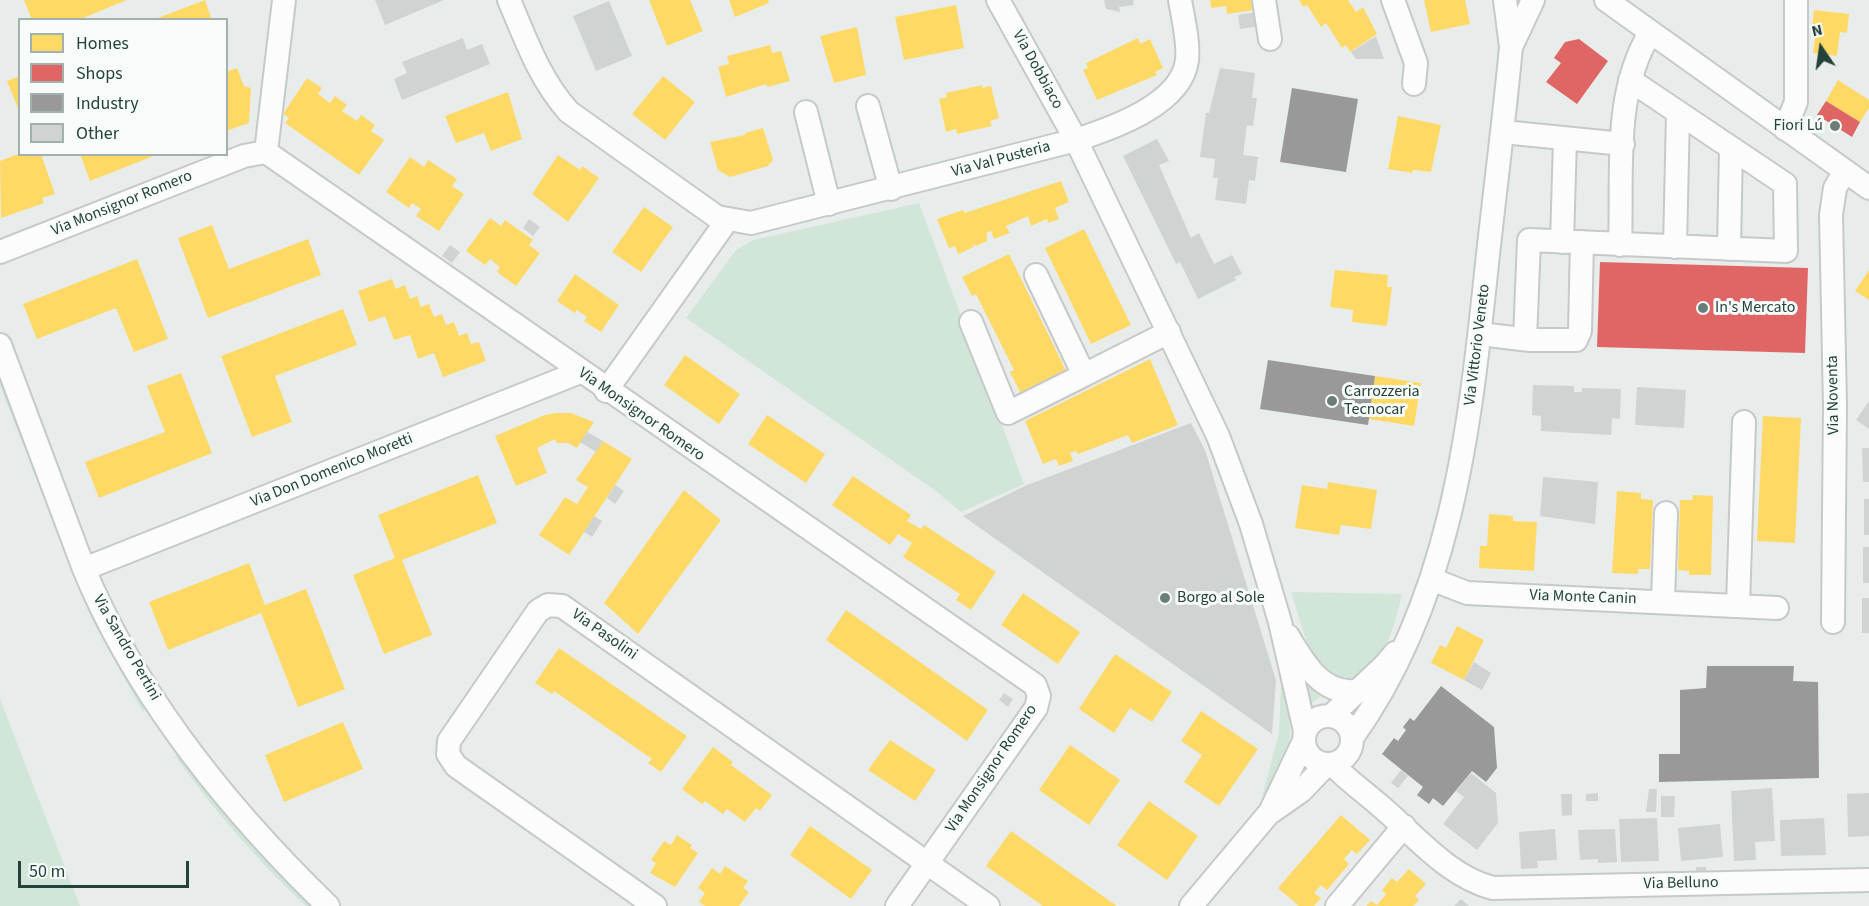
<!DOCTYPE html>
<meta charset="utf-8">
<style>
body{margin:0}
#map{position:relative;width:1869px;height:906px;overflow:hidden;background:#e8edeb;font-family:"Source Sans 3",sans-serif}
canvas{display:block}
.legend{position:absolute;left:18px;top:18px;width:210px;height:138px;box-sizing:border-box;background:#f7fbf9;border:2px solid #a3b1ad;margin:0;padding:8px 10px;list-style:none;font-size:18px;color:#24423a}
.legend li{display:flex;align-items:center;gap:12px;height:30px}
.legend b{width:30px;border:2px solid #a3b1ad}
.north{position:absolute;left:1791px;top:18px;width:60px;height:60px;-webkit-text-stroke:4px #f7fbf9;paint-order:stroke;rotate:347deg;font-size:16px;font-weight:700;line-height:24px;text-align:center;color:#24423a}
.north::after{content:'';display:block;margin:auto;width:21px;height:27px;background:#24423a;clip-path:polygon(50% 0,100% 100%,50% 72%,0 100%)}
.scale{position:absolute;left:18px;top:861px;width:171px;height:27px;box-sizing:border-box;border:3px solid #24423a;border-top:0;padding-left:8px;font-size:18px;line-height:21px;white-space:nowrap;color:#24423a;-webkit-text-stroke:4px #f7fbf9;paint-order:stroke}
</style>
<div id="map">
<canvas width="1869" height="906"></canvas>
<ul class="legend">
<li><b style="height:16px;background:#ffd966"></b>Homes</li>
<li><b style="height:16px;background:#e06666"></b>Shops</li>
<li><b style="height:16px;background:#999"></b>Industry</li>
<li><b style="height:16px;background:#cfd4d2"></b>Other</li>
</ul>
<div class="north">N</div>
<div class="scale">50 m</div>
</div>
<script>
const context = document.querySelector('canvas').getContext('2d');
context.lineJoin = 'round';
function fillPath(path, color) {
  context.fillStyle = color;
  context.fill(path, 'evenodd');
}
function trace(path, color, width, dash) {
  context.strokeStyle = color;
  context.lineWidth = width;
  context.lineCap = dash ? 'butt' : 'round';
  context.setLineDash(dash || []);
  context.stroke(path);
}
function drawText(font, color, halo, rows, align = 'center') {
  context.font = font + ' "Source Sans 3",sans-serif';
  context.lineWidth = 6;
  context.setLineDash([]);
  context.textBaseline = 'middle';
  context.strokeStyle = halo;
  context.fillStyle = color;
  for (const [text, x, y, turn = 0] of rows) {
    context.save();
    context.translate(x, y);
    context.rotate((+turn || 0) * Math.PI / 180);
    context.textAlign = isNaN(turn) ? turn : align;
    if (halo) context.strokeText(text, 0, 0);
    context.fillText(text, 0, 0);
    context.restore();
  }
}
const green = new Path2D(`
 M919 203 1024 484 961 512 936 491 686 318 736 250 753 240Z
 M0 373 147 708 143 712 92 620 0 386Z
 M1291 592 1402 594C1395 623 1383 681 1343 679 1336 678 1328 676 1322 670 1308 655 1298 612 1291 592Z
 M1293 661 1321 696 1305 708Z
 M1281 685C1297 734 1292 756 1262 797L1279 733Z
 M0 699 80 906H0Z
 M179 753C219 807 261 860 311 906H306C257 861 214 810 175 756Z`);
const homes = new Path2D(`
 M24 0H127L78 20H32Z
 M205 0 212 20H155V19Z
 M649 0H690L703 31 667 46Z
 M729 0H768L769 3 735 17Z
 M1210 0H1252L1254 10 1227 14 1226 6 1211 8Z
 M1299 0H1348L1356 12 1363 7 1377 34 1350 52 1346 45 1342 48 1326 23 1321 27 1307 5 1303 7Z
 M1424 0H1465L1470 24 1431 32Z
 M956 5 964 48 904 60 895 17Z
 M1814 10 1849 14 1847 33 1840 32 1837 56 1813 53 1816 30 1812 29Z
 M857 27 866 75 834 83 820 36Z
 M1138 38 1140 44 1150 39 1163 68 1155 72 1157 75 1097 100 1083 70 1088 68 1086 63Z
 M770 45 772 53 781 51 790 81 767 87 766 84 726 97 718 67 729 64 727 56Z
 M237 68 244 86 251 88 249 123 226 131V72Z
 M20 76V111H19L7 81Z
 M663 76 695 102 665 140 632 114Z
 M307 78 322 88 318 94 330 103 335 96 347 105 342 111 357 121 361 115 375 125 371 131 384 140 359 175 285 123 289 118 283 114Z
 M1838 80 1869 100V108L1860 122 1826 101Z
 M982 85V88L991 86 999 118 990 121 992 126 957 134 956 129 946 132 939 99 947 97 946 93Z
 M508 92 522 139 491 151 484 133 456 143 445 116Z
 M1398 116 1441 125 1431 172 1413 170 1412 173 1388 169Z
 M763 128 773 160 768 166 730 177 718 170 710 142 745 135V133Z
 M18 154H41L55 194 42 198 44 203 1 218 0 161Z
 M80 154H156V155L90 181Z
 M558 155 580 170 582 166 599 178 568 222 532 194Z
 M410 157 424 167 428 160 457 179 452 186 464 194 439 231 416 216 421 209 412 203 409 208 386 192Z
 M1061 181 1069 202 1055 208 1059 219 1048 223 1047 219 1031 226 1028 216 1006 226 1010 233 994 239 991 231 987 232V241L976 246 973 243 974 247 958 254 955 246 949 248 937 219 963 210 965 213Z
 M644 207 673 227 641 272 612 252Z
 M490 218 501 226 505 220 533 240 529 245 540 253 516 286 497 272 500 267 490 259 485 265 466 251Z
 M212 225 229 269 308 239 321 275 208 318 178 238Z
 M1084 229 1131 325 1091 344 1045 248Z
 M1009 254 1066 371 1021 394 1010 372 1014 370 976 294 972 296 962 277Z
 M137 259 168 339 134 352 116 308 37 339 23 304Z
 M1335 270 1388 275 1387 287H1392L1387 326 1352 322 1353 310 1330 307Z
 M1869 270V300L1855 291Z
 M575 274 619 305 601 332 584 321 587 317 577 310 575 313 557 301Z
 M392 279 396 289 405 285 410 299 417 296 421 307 429 304 434 317 442 314 446 325 454 322 459 336 467 333 471 344 479 342 486 361 443 377 434 353 418 359 410 335 394 340 385 316 369 322 358 291Z
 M343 309 357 345 275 376 292 422 252 437 221 356Z
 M685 355 740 394 719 424 664 385Z
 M1150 359 1178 425 1132 443 1128 435 1078 454 1076 451 1070 453 1073 461 1059 466 1056 459 1043 464 1025 421Z
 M181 373 212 453 99 498 85 462 165 432 147 386Z
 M1375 376 1421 383 1414 426 1369 419Z
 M556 413H571L594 422 577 448 568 443H557L555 439 537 448 547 473 516 486 495 436 545 415Z
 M767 415 825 454 806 483 748 444Z
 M1763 416 1801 418 1795 543 1757 541Z
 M603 441 632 459 569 555 539 535 565 497 577 504 588 487 576 480Z
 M478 475 497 523 402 560 432 635 384 654 353 575 395 558 378 515Z
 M853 476 911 515 907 521 921 529 924 525 996 572 971 610 956 600 960 594 903 557 912 543 898 534 890 545 832 505Z
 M1328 482 1377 490 1371 529 1341 525 1339 535 1295 528 1302 485 1327 489Z
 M684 490 721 520 638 634 604 603Z
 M1617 491 1641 493V499L1653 500 1650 569H1638V574L1612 573Z
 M1693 495 1713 496 1711 575H1689V571L1678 570 1680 500H1692Z
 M1489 514 1513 516V521L1537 522 1534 571 1479 568 1480 546H1487Z
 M249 563 265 605 306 589 345 689 298 707 261 613 168 650 149 602Z
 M1023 593 1080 632 1058 664 1001 625Z
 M846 610 988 710 967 741 826 640Z
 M1457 626 1484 640 1464 680 1431 663 1440 645 1446 648Z
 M559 648 687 736 661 772 648 763 652 759 554 691 552 694 535 683Z
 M1115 654 1172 692 1152 722 1130 708 1114 733 1079 709Z
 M1201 711 1258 749 1219 806 1184 782 1202 755 1181 741Z
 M343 722 363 769 284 802 265 755Z
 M890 740 936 770 915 801 868 770Z
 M1070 745 1120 780 1089 825 1039 790Z
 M713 747 733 762 731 765 772 795 760 811 756 808 745 822 727 809 723 814 705 801 702 804 682 789Z
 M1149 801 1198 836 1167 880 1117 845Z
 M1341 815 1370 840 1357 854 1352 850 1344 859 1349 864 1327 890 1321 885 1314 893 1321 898 1314 906H1299L1278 888Z
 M810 826 872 870 851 899 790 855Z
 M1011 831 1117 906H1043L986 866Z
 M677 835 692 845 690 848 698 853 675 887 650 873 656 863 651 860 664 841 671 845Z
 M725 866 748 881 743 888 749 892 739 906H705L699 902 705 893 698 888 712 868 720 874Z
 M1409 869 1426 884 1415 896 1419 900 1413 906H1366L1371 901 1377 905 1386 894 1382 890 1392 878 1397 882Z`);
const shops = new Path2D(`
 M1579 39 1608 61 1577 104 1546 82 1561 63 1554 58 1565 42Z
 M1826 101 1860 122 1852 137 1817 115Z
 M1600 262 1808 268 1805 353 1597 347Z`);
const industry = new Path2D(`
 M1292 88 1358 99 1346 172 1280 162Z
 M1268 360 1375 376 1368 425 1260 409Z
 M1707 666H1794L1793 681 1818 682 1819 778 1659 782V754H1680V690L1706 688Z
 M1441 686 1494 727 1497 768 1486 782 1472 771 1443 806 1433 798 1429 804 1417 795 1423 787 1382 754 1394 738 1398 741 1406 730 1403 727 1410 718 1414 721Z`);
const building = new Path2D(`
 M375 0H444L385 25Z
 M1104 0H1133L1134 5 1119 7 1120 12 1106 9Z
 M609 1 632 56 596 71 573 16Z
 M1258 12 1260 26 1240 29 1238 15Z
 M1376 36 1384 59H1356L1351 52Z
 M463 38 467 50 482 44 490 64 402 100 394 79 407 73 402 62Z
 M1220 68 1255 73 1252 98H1257L1253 126 1247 125 1243 155 1258 157 1255 181 1249 180 1246 204 1215 200 1218 178H1213L1215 159 1200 157 1206 113H1209Z
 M1157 139 1169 161 1159 165 1191 238 1199 233 1214 264 1232 255 1242 274 1234 277 1236 280 1198 299 1180 262 1176 264 1123 156Z
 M529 219 540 227 533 236 523 228Z
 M450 245 460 252 452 263 442 256Z
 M1533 385 1574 386V392H1582V388L1621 389 1620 419 1612 418 1611 435 1541 431V416L1532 415Z
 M1637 387 1686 390 1684 428 1635 425Z
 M1869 401V429L1856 420Z
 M1191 423 1205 450 1276 680 1272 734 963 516 1027 485Z
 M587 432 603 441 596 452 580 442Z
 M1862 448H1869V482H1863Z
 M1543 477 1598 482 1595 524 1540 516Z
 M615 485 624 491 615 504 607 498Z
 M1864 499H1869V535H1864Z
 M594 516 602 521 592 537 584 532Z
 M1863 547H1869V583H1863Z
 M1862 598H1869V633H1862Z
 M1474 662 1491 673 1482 690 1464 680Z
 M1004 693 1013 699 1008 707 999 700Z
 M1401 770 1408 776 1398 788 1391 783Z
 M1471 773 1496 793 1498 823 1477 850 1443 824 1464 797 1456 791Z
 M1772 788 1775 841 1755 842 1756 860 1734 861 1731 791Z
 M1649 789H1657L1656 812H1646Z
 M1598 793V801H1586V794Z
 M1869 793V836L1848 837 1847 794Z
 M1561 794H1572V815L1562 816Z
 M1661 796H1675L1674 817H1661Z
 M1657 818 1659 861 1621 862 1619 819Z
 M1824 818 1826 855 1781 856 1780 820Z
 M1720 824 1723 857 1681 861 1678 828Z
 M1555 829 1557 860 1537 861 1538 868 1521 869 1519 832Z
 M1615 829 1617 862 1598 863V859L1580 860 1578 830Z
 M1696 867H1706V871L1696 872Z
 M1461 899 1469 906H1454Z`);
const minor = new Path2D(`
 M509 0C526 40 540 80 569 112L717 217 751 223 1076 140C1113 128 1182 104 1187 60 1189 41 1183 19 1180 0
 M998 0 1076 140 1218 436 1251 524 1280 622 1305 731
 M1264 0 1270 39
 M1393 0 1416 63 1414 84
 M1606 0 1869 188
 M1511 47 1533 0
 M868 106 891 189
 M806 112 829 204
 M1785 129 1796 102V0
 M1503 132 1623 144
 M266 152 284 0
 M1562 242 1565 139
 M1620 245C1623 175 1612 95 1650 33
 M1675 247 1678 113
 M1729 249 1731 148
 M0 252 244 156 266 152 1035 685 1039 696 1036 708 897 906
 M1036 275 1084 375 1169 332
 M971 322 1008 413 1084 375
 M1480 334 1530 340H1576L1580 331 1582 242
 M1525 339 1529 240 1786 251 1785 184 1630 80
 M0 345 84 569C137 697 229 810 328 906
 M606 391 728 219
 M84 569 580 372
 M1431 579 1467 593 1777 608
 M1663 601 1666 513
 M1738 605 1744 422
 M1833 622 1835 405 1831 215 1835 188 1845 171
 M1288 636C1304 663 1322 695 1356 691
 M1304 740a24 24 0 1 1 48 0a24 24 0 1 1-48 0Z
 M1331 716 1385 665 1395 653
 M1352 738C1450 601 1469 435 1486 273 1494 197 1504 122 1511 47L1505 0
 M1332 764C1346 779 1362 790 1378 804 1413 833 1448 877 1493 888L1869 880
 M1271 812 1301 791 1327 764
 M655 906 456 766 448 754 449 741 538 611 548 605 562 606 988 906
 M1191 906 1270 812 1303 743
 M1337 906 1404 826`);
const markers = [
 [1835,126,6,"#697e78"],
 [1703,308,6,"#697e78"],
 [1332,401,6,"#697e78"],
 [1165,598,6,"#697e78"]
];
const streetNames = [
 ["Via Dobbiaco",1037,70,61],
 ["Via Val Pusteria",1001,160,-15],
 ["Via Monsignor Romero",122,204,-22],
 ["Via Vittorio Veneto",1478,345,-83],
 ["Via Noventa",1834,395,-91],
 ["Via Monsignor Romero",641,415,35],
 ["Via Don Domenico Moretti",332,471,-22],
 ["Via Monte Canin",1583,598,2],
 ["Via Pasolini",604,635,35],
 ["Via Sandro Pertini",126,648,60],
 ["Via Monsignor Romero",992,769,-56],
 ["Via Belluno",1681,884,-1]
];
const poiNames = [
 ["Fiori Lú",1823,126,"right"],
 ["In's Mercato",1715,308],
 ["Carrozzeria",1344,392],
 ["Tecnocar",1344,410],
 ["Borgo al Sole",1177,598]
];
fillPath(green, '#d1e6d8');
fillPath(homes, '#ffd966');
fillPath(shops, '#e06666');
fillPath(industry, '#999');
fillPath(building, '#cfd4d2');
trace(minor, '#c5cac8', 26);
trace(minor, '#fcfcfc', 22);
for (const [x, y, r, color] of markers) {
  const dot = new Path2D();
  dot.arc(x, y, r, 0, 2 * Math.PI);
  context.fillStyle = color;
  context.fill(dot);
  trace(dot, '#f7fbf9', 2);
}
drawText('16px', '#24423a', '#f7fbf9', streetNames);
drawText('16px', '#24423a', '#f7fbf9', poiNames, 'left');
</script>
